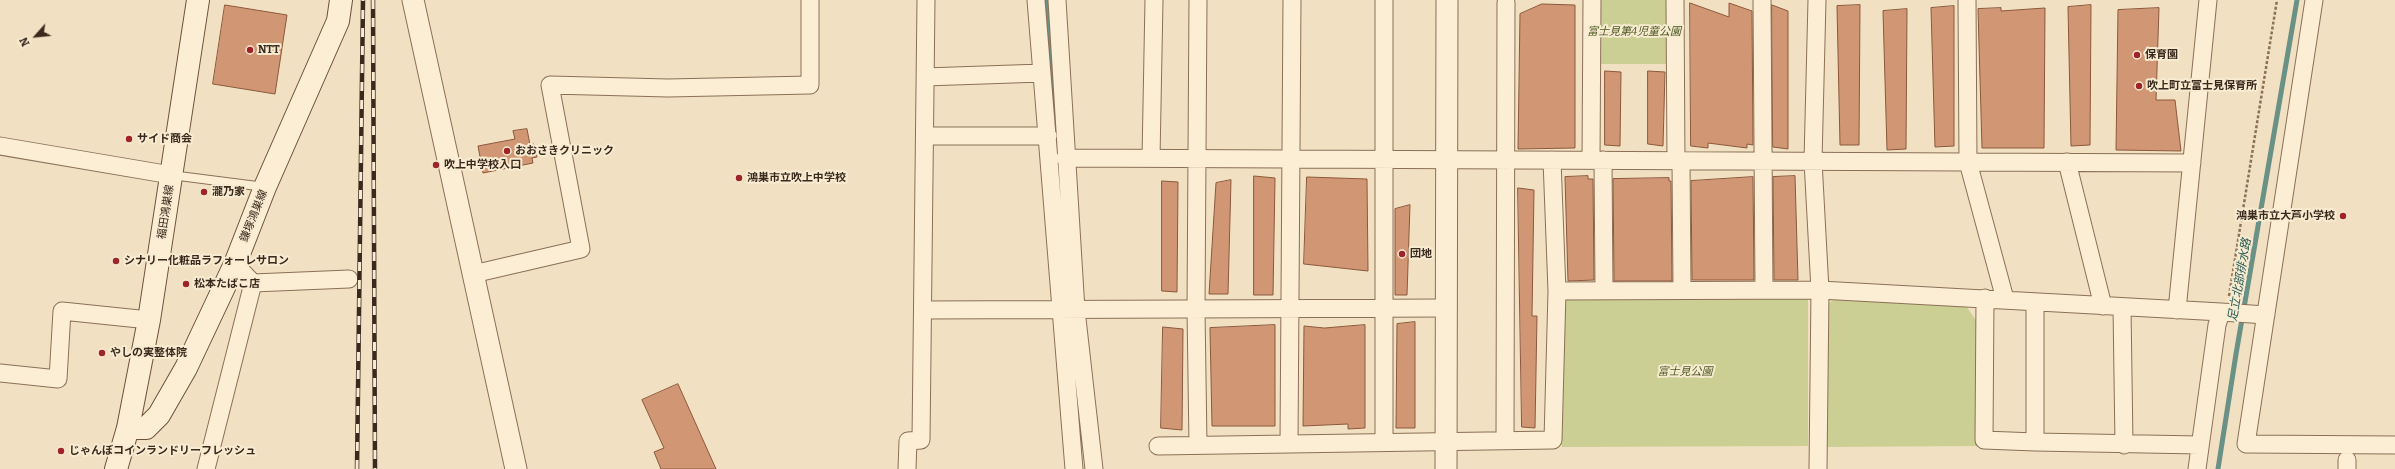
<!DOCTYPE html>
<meta charset="utf-8">
<style>
body{margin:0}
#map{position:relative;width:2395px;height:469px;overflow:hidden;background:#f1e0c1;font-family:Bitter,serif}
canvas{display:block}
.north{position:absolute;left:16px;top:16px;width:40px;height:40px;-webkit-text-stroke:3px #f7ebd1;paint-order:stroke;rotate:243deg;font-size:11px;font-weight:700;line-height:16px;text-align:center;color:#3a291d}
.north::after{content:'';display:block;margin:auto;width:14px;height:18px;background:#3a291d;clip-path:polygon(50% 0,100% 100%,50% 72%,0 100%)}
</style>
<div id="map">
<canvas width="2395" height="469"></canvas>
<div class="north">N</div>
</div>
<script>
const context = document.querySelector('canvas').getContext('2d');
context.lineJoin = 'round';
function fillPath(path, color) {
  context.fillStyle = color;
  context.fill(path, 'evenodd');
}
function trace(path, color, width, dash) {
  context.strokeStyle = color;
  context.lineWidth = width;
  context.lineCap = dash ? 'butt' : 'round';
  context.setLineDash(dash || []);
  context.stroke(path);
}
function drawText(font, color, halo, rows, align = 'center') {
  context.font = font + ' Bitter,"Noto Sans JP",serif';
  context.lineWidth = 4;
  context.setLineDash([]);
  context.textBaseline = 'middle';
  context.strokeStyle = halo;
  context.fillStyle = color;
  for (const [text, x, y, turn = 0] of rows) {
    context.save();
    context.translate(x, y);
    context.rotate((+turn || 0) * Math.PI / 180);
    context.textAlign = isNaN(turn) ? turn : align;
    if (halo) context.strokeText(text, 0, 0);
    context.fillText(text, 0, 0);
    context.restore();
  }
}
const green = new Path2D(`
 M1595 0H1672V64H1595Z
 M1808 297V446L1562 447V313L1565 301 1569 298Z
 M1835 299 1966 306 1978 323V446L1821 447 1822 308Z`);
const stream = new Path2D(`
 M1047 0 1061 203
 M2218 469 2236 354 2297 0`);
const building = new Path2D(`
 M1690 3 1729 17V3L1752 11 1753 145 1747 144V148L1708 143V148L1691 146Z
 M1542 4 1575 5V148L1518 149 1520 14Z
 M225 5 287 15 275 94 213 84Z
 M1772 5 1788 11V149L1773 147Z
 M1860 5 1859 145H1840L1837 6Z
 M2091 5 2090 145 2071 146 2068 7Z
 M1954 6V146L1935 147 1931 8Z
 M2001 8V11L2045 8 2044 148H1982L1978 9Z
 M2159 8 2156 100H2175L2181 151 2116 150 2118 10Z
 M1907 9 1906 149 1887 150 1883 11Z
 M1605 71 1621 72 1620 146 1605 145Z
 M1648 71 1665 72 1663 146 1648 144Z
 M527 129 530 145 534 144 537 157 532 158 533 163 483 173 478 146 515 139 513 131Z
 M1254 176 1275 178 1273 295H1254Z
 M1588 176V179H1593L1594 280 1568 281 1565 177Z
 M1795 176 1798 280H1774L1773 177Z
 M1307 177 1367 179 1368 271 1304 264Z
 M1753 177 1754 280H1692L1691 181Z
 M1669 178V181H1671L1672 281H1614L1613 179Z
 M1231 180 1228 294H1209L1216 183Z
 M1162 181 1178 182 1177 292 1162 291Z
 M1518 188 1534 190 1532 316H1537L1535 428 1522 427Z
 M1410 205 1407 295H1395V209Z
 M1415 322V428H1396L1397 324Z
 M1275 325V426H1212L1210 328Z
 M1365 325V428L1348 429V424L1303 426 1304 326 1324 328Z
 M1163 327 1183 329 1182 430 1161 428Z
 M678 384 716 469H661L654 452 664 448 642 400Z`);
const path = new Path2D(`
 M2229 296 2277 0`);
const service = new Path2D(`
 M171 175 265 187`);
const minor = new Path2D(`
 M1036 0 1074 469
 M1057 0 1076 310 1094 469
 M1198 0 1196 309 1198 445
 M1675 0 1676 161
 M1762 0 1764 290
 M1817 0 1813 161 1820 290 1818 469
 M1967 0 1968 162 2005 299
 M2314 0 2246 444 2395 445
 M925 77 1042 73
 M925 136H1048
 M0 146 171 175
 M1065 158 2192 163
 M1151 158 1154 0
 M1591 160 1592 0
 M1603 160 1604 290
 M1681 161 1682 290
 M2067 162 2103 306
 M473 274 581 249 550 85 668 88 810 85V0
 M253 283 349 279
 M1557 291 1820 290 2221 312 2217 325 2197 469
 M1985 298 1984 440 2035 442
 M2035 302V442L2200 445
 M2122 307 2124 445
 M923 310 1446 308
 M2177 310 2208 0
 M2221 312 2266 315
 M0 373 58 379 62 311 149 320
 M1505 440 1506 3
 M1384 442V0
 M1289 444 1292 0
 M1158 446 1553 440 1557 291 1552 160
 M206 469 253 283 235 264
 M907 469 908 441 921 440 926 0
 M2347 469V460`);
const tertiary = new Path2D(`
 M413 0 516 469
 M1446 469 1447 0`);
const secondary = new Path2D(`
 M128 428H146L159 415 186 368 235 264 265 187 338 21 341 0
 M116 469 128 428 149 320 198 0`);
const rail = new Path2D(`
 M373 0 375 469
 M357 469 363 0`);
const markers = [
 [250,50,4,"#9e242a"],
 [2137,55,4,"#9e242a"],
 [2139,86,4,"#9e242a"],
 [129,139,4,"#9e242a"],
 [507,151,4,"#9e242a"],
 [436,165,4,"#9e242a"],
 [739,178,4,"#9e242a"],
 [204,192,4,"#9e242a"],
 [2343,216,4,"#9e242a"],
 [1402,254,4,"#9e242a"],
 [116,261,4,"#9e242a"],
 [186,284,4,"#9e242a"],
 [102,353,4,"#9e242a"],
 [61,451,4,"#9e242a"]
];
const parkNames = [
 ["富士見第4児童公園",1634,32],
 ["富士見公園",1685,372]
];
const poiNames = [
 ["NTT",258,50],
 ["保育園",2145,55],
 ["吹上町立富士見保育所",2147,86],
 ["サイド商会",137,139],
 ["おおさきクリニック",515,151],
 ["吹上中学校入口",444,165],
 ["鴻巣市立吹上中学校",747,178],
 ["瀧乃家",212,192],
 ["鴻巣市立大芦小学校",2335,216,"right"],
 ["団地",1410,254],
 ["シナリー化粧品ラフォーレサロン",124,261],
 ["松本たばこ店",194,284],
 ["やしの実整体院",110,353],
 ["じゃんぼコインランドリーフレッシュ",69,451]
];
const streetNames = [
 ["福田鴻巣線",166,212,-81],
 ["鎌塚鴻巣線",254,216,-68]
];
const waterNames = [
 ["足立北部排水路",2240,280,-80]
];
fillPath(green, '#cbcf94');
trace(stream, '#6a9186', 5);
fillPath(building, '#d19774');
trace(building, '#8c583c', 1);
trace(service, '#8b7057', 10);
trace(minor, '#8b7057', 19);
trace(tertiary, '#8b7057', 23);
trace(secondary, '#6d513b', 24);
trace(path, '#8b7057', 2.5, [3, 2]);
trace(service, '#fbeed5', 8);
trace(minor, '#fbeed5', 17);
trace(tertiary, '#fbeed5', 21);
trace(secondary, '#fbeed5', 22);
trace(rail, '#3a291d', 4.5);
trace(rail, '#f7ebd1', 3, [9]);
for (const [x, y, r, color] of markers) {
  const dot = new Path2D();
  dot.arc(x, y, r, 0, 2 * Math.PI);
  context.fillStyle = color;
  context.fill(dot);
  trace(dot, '#f7ebd1', 1.5);
}
drawText('italic 11px', '#4d5822', '#f7ebd1', parkNames);
drawText('bold 11px', '#3a291d', '#f7ebd1', poiNames, 'left');
drawText('11px', '#3a291d', '#f7ebd1', streetNames);
drawText('italic 12px', '#2b5b55', '#f7ebd1', waterNames);
</script>
